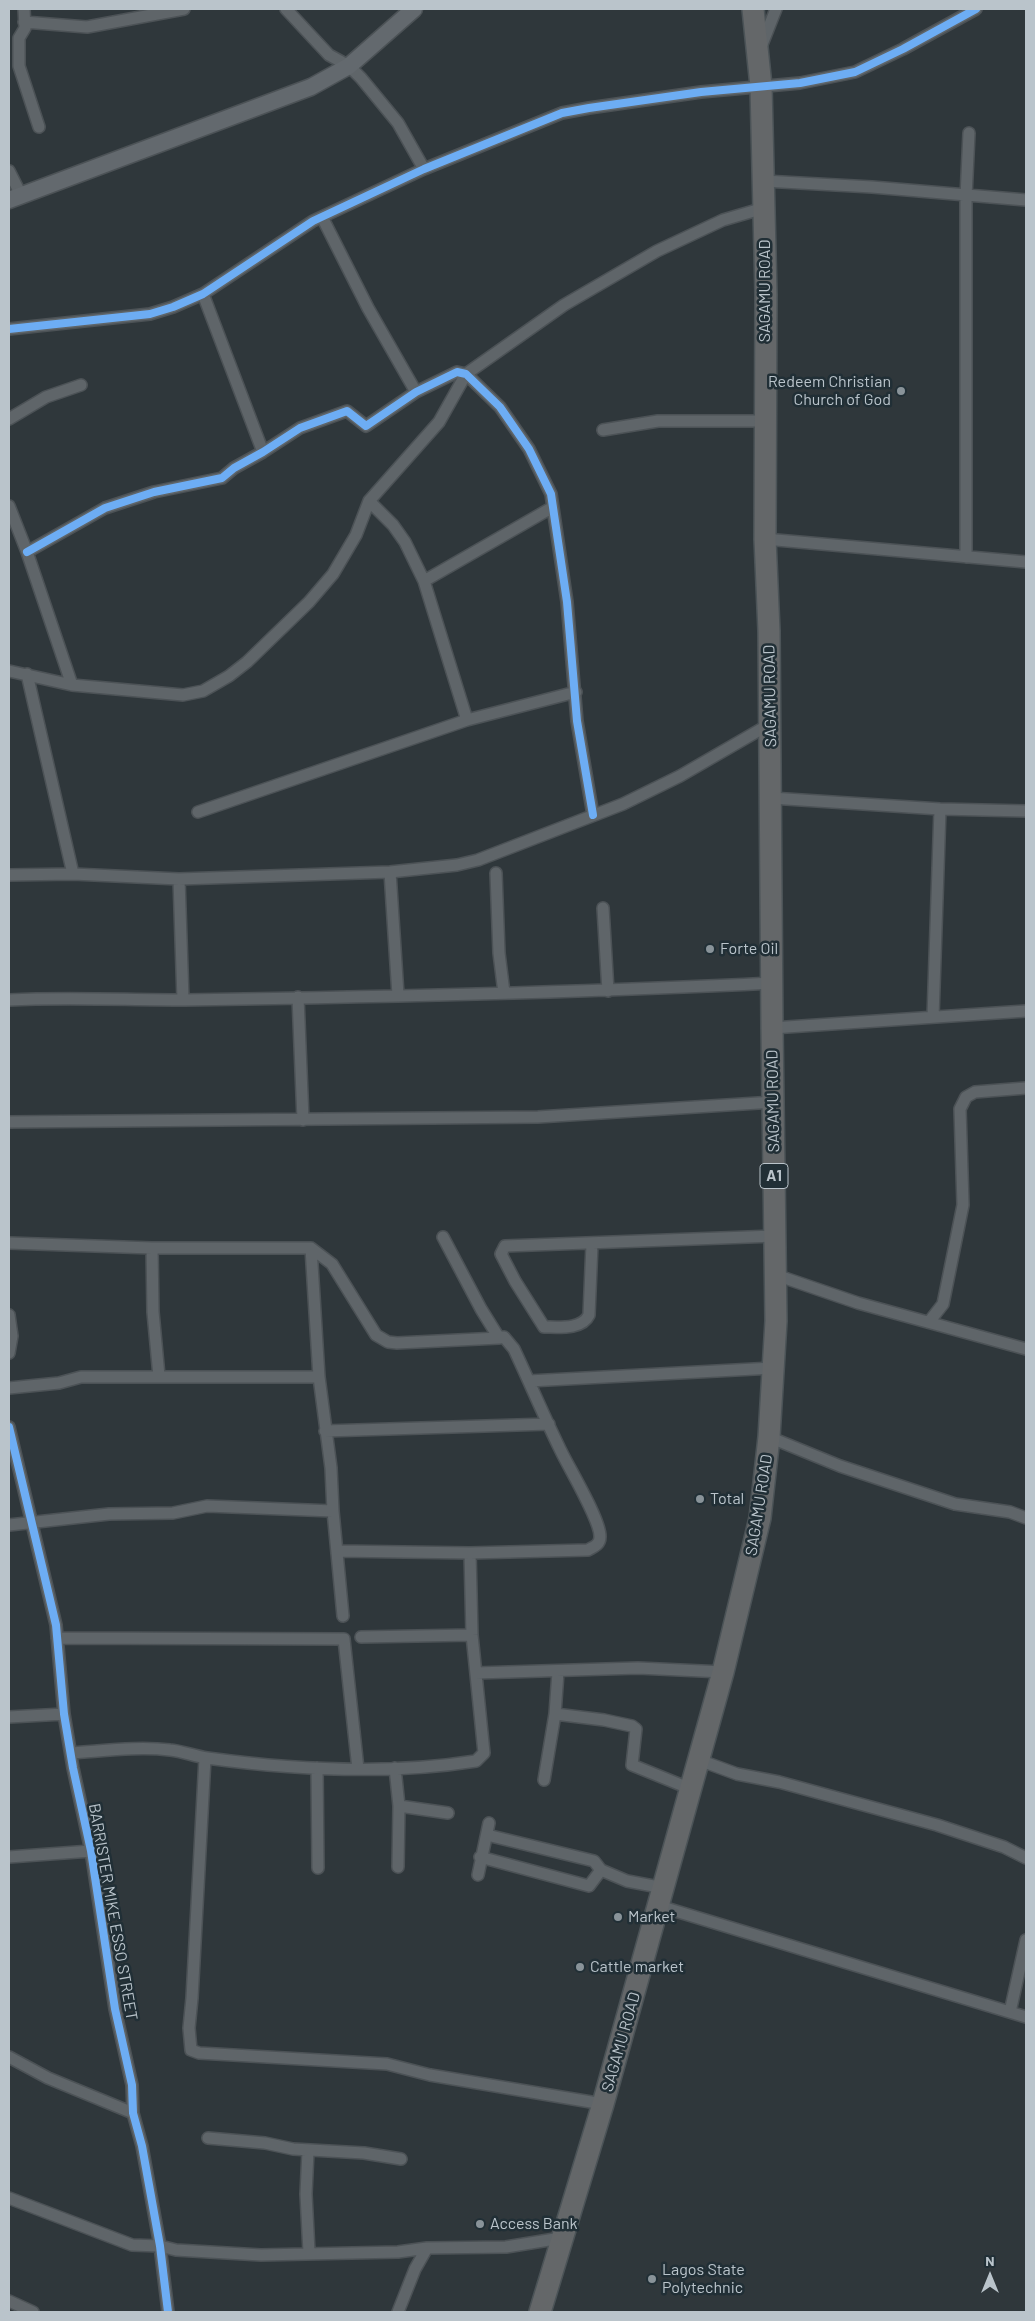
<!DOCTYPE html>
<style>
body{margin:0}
#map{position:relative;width:1035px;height:2321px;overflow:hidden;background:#2f373b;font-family:Barlow,sans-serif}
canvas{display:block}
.frame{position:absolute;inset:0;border:10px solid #bac4cb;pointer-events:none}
.north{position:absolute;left:965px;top:2251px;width:50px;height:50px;-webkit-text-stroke:4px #212f36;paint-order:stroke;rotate:0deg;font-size:14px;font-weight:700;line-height:20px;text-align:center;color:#bac4cb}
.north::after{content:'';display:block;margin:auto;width:18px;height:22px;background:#bac4cb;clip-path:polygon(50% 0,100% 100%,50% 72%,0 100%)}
</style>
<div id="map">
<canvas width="1035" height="2321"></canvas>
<div class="frame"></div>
<div class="north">N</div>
</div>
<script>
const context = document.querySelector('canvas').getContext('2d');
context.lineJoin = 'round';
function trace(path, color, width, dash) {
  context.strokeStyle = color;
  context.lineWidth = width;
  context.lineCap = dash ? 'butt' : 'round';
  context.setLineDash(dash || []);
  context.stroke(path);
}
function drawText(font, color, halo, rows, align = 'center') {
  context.font = font + ' Barlow,sans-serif';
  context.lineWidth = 5;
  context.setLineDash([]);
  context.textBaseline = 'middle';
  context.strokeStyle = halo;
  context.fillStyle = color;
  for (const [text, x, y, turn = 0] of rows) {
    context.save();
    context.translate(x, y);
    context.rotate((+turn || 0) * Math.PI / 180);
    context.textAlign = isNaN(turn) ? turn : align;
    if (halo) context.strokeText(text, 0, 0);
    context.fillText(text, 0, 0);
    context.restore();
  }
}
const street = new Path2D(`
 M24 9 25 28 19 38V66L39 127
 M286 9 329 55 349 66 361 78 398 123 424 169
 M24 22 87 27 184 9
 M761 47 776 9
 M9 171 21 195
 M764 181 872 187 1026 200
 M322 217 368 308 416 392
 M203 294 263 452
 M9 329 150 314 173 307 203 294 313 221 424 169 562 113 589 108 701 92 800 83 855 72 903 49 976 9
 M9 419 46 397 81 385
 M603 430 658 421H765
 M369 501 393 525 405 542 424 581 467 720
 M9 506 27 552 72 685
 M765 539 1026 562
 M27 552 105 508 154 492 222 478 234 468 263 452 300 428 347 411 366 426 416 392 457 372 466 374 500 407 529 449 551 494 567 602 577 721 593 815
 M966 557V197L969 133
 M424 581 553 507
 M9 671 72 685 183 695 203 691 229 676 247 662 309 602 333 574 356 535 369 501 439 422 466 374 564 305 657 251 723 220 764 208
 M27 674 73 874
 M771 798 940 809 1026 811
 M198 812 467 720 576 692
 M390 872 398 995
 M496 873 499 953 504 993
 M9 875 73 874 179 879 390 872 457 865 478 860 623 804 680 776 770 724
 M179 879 183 1000
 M603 908 608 991
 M298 997 303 1120
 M9 1000C68 997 126 1000 185 1000 381 997 577 993 772 983
 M933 1017 940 809
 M772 1028 1026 1011
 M9 1122 538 1117 774 1102
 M9 1243 152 1248H311L332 1264 376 1335 388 1342 397 1343 499 1338
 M592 1244 589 1315C582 1330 558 1327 544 1327L515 1281 501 1254 505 1246 775 1236
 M152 1248 153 1312 159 1376
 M311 1248 319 1377 331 1468 333 1511 343 1616
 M776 1275 858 1303 1026 1349
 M9 1315 12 1336 9 1353
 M929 1322 943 1304 963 1205 960 1109 966 1097 975 1092 1026 1088
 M529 1381 773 1368
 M9 1388 59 1383 81 1377H319
 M9 1427 56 1625 64 1714 73 1768 91 1851 115 2009 132 2085 133 2113 142 2146 160 2246 168 2312
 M325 1431 549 1424
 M769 1437 840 1466 955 1504 1010 1512 1026 1518
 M9 1525 109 1514 173 1513 207 1506 333 1511
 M338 1551 470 1553 588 1550C593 1547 600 1545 600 1537 601 1520 567 1465 559 1447 543 1414 529 1381 514 1349L504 1337 499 1338 481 1309 443 1237
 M361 1637 472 1635
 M57 1638 344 1639 358 1769
 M476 1673 638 1668 723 1672
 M555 1714 604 1720 632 1726 636 1729 632 1765 691 1789
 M9 1717 64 1714
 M71 1753C103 1751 138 1746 170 1750 182 1751 194 1756 207 1758 295 1770 388 1775 476 1761L484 1753 472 1635 470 1553
 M205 1758 192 1998 189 2028 191 2050 199 2053 387 2064 430 2075 603 2104
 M699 1760 737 1774 779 1782 937 1825 1004 1847 1026 1858
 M317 1768 318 1868
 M395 1768 399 1806 398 1867
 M544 1780 555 1714 558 1672
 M399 1806 448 1813
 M487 1835 594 1861 601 1870 627 1881 664 1888
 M9 1857 91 1851
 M480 1857 589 1886 601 1870
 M478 1875 489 1823
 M659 1906 1026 2017
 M1010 2012 1026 1940
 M9 2057 48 2078 133 2113
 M208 2138 265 2143 293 2149 364 2153 401 2159
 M308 2151 306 2194 309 2252
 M9 2198 132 2245 160 2246 176 2250 261 2255 398 2252 427 2248 506 2247 561 2238
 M9 2301 33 2312
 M398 2312 415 2269 427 2248`);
const secondary = new Path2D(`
 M9 200 311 87 349 66 414 9`);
const highway = new Path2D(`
 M540 2312 603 2104 723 1672 760 1518 769 1437 776 1321 772 1028 769 631 765 539 766 295 761 86 753 9`);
const cycleway = new Path2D(`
 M9 329 150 314 173 307 203 294 313 221 424 169 562 113 589 108 701 92 800 83 855 72 903 49 976 9
 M27 552 105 508 154 492 222 478 234 468 263 452 300 428 347 411 366 426 416 392 457 372 466 374 500 407 529 449 551 494 567 602 577 721 593 815
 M9 1427 56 1625 64 1714 73 1768 91 1851 115 2009 132 2085 133 2113 142 2146 160 2246 168 2312`);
const markers = [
 [901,391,5,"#899399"],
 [710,949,5,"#899399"],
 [700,1499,5,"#899399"],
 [618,1917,5,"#899399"],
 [580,1967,5,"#899399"],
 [480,2224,5,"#899399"],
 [652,2279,5,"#899399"]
];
const shields = [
 [774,1176,28]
];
const shieldNames = [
 ["A1",774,1176]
];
const streetNames = [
 ["SAGAMU ROAD",765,291,-90],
 ["SAGAMU ROAD",770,696,-91],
 ["SAGAMU ROAD",773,1101,-91],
 ["SAGAMU ROAD",759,1505,-81],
 ["BARRISTER MIKE ESSO STREET",113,1912,80],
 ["SAGAMU ROAD",621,2042,-74]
];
const poiNames = [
 ["Redeem Christian",891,382,"right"],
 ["Church of God",891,400,"right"],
 ["Forte Oil",720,949],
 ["Total",710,1499],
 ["Market",628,1917],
 ["Cattle market",590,1967],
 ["Access Bank",490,2224],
 ["Lagos State",662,2270],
 ["Polytechnic",662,2288]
];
trace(street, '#4c5256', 14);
trace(secondary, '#4c5256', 19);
trace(highway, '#4b5357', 24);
trace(street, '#5f6569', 11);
trace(secondary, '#63696e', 16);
trace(highway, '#646769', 21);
trace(cycleway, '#6dadf4', 8);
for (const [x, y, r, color] of markers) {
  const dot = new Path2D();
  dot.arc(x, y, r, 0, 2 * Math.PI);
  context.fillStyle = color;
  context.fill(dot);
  trace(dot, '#212f36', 2);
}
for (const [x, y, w] of shields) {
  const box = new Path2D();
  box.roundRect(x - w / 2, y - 12.5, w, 25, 4);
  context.fillStyle = '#212f36';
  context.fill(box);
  trace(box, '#bac4cb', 1);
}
drawText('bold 15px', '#bac4cb', null, shieldNames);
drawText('16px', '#bac4cb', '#212f36', streetNames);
drawText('16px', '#bac4cb', '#212f36', poiNames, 'left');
</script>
